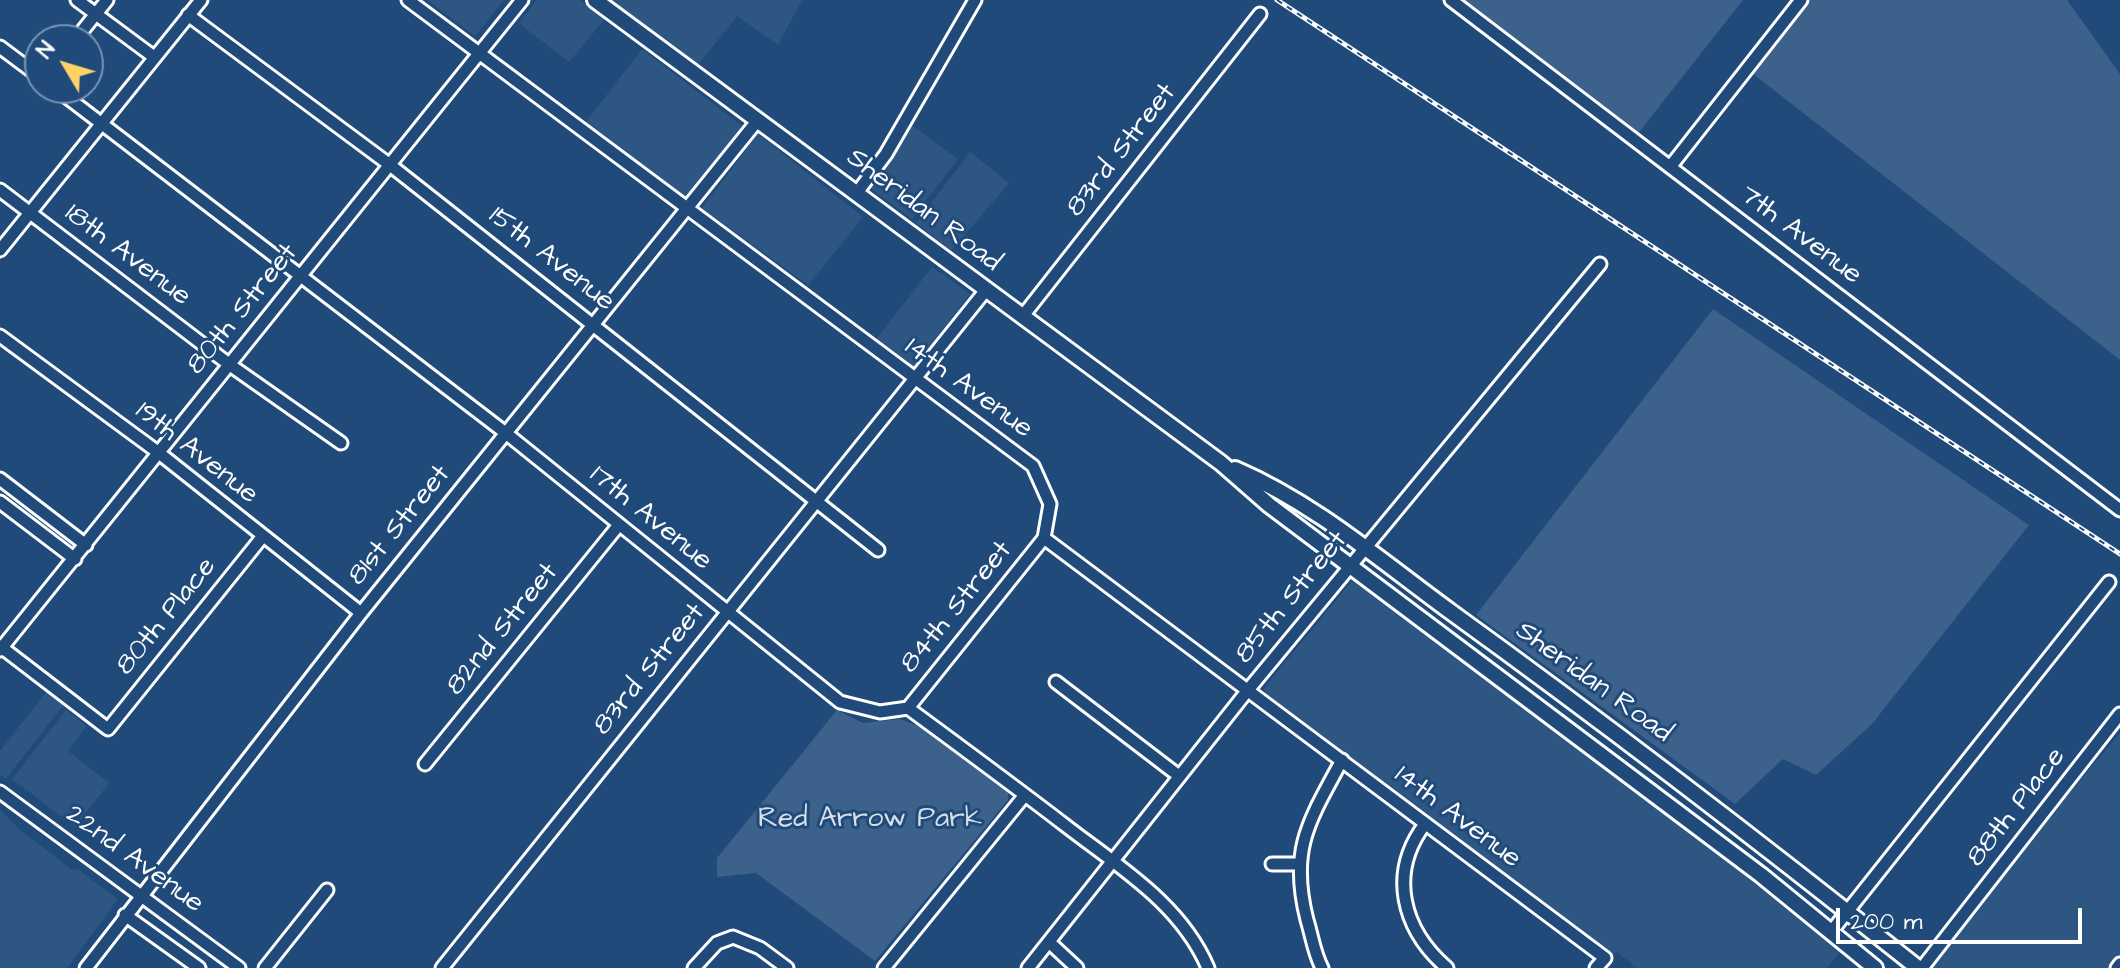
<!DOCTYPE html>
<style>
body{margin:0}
#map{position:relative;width:2120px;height:968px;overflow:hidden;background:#1f4a7a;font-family:"Architects Daughter",sans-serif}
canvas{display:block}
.north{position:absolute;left:24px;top:24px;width:80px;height:80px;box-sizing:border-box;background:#1f4a7a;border:2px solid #7992af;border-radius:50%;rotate:308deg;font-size:22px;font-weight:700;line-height:32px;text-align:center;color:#fff}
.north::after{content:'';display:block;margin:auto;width:28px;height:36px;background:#ffd166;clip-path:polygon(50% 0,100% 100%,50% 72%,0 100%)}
.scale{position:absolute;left:1836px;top:908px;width:246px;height:36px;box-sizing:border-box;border:4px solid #fff;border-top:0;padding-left:10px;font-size:24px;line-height:28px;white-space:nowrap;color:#fff;-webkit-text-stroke:6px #1f4a7a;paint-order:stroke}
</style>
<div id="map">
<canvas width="2120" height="968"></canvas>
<div class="north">N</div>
<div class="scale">200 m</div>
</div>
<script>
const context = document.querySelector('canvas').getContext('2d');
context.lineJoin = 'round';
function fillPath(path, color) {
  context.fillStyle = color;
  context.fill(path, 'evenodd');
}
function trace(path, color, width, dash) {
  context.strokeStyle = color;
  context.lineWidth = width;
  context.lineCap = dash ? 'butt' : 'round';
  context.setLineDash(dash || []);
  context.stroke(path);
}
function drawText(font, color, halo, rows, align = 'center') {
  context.font = font + ' "Architects Daughter",sans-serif';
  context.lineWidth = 6;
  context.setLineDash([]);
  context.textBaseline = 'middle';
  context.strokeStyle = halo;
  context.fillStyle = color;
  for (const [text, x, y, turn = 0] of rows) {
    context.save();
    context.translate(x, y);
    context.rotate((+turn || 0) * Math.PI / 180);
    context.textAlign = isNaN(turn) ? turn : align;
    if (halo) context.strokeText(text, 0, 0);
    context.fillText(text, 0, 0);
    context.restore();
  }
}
const built = new Path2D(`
 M427 0H504L475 36Z
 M537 0H580L605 19 569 62 519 23Z
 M611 0H802L778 45 737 16 698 65Z
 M642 49 742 126 685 198 585 123Z
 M913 126 958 159 912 219 867 186Z
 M758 134 863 217 808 285 702 208Z
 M970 152 1009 183 951 251 916 223Z
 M932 267 970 294 913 367 875 341Z
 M1352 581 1360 583 1740 867 1841 951 1827 968H1637L1617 952 1613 956 1270 700 1264 689 1267 684Z
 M48 690 65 703 6 779 0 775V751Z
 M66 710 87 726 68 751 109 783 75 827 12 779Z
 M2120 733V968H1928L1961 923Z
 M0 810 19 829 71 869 79 870 118 899 67 968H0Z`);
const green = new Path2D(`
 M1456 0H1743L1636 136Z
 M1809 0H2067L2120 74V360L1752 73Z
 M1713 309 2029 525 1872 724 1816 775 1783 759 1735 804 1476 615Z
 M837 710 863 723 900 719 921 727 1008 791V800L875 961 756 873 717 877V858Z`);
const minor = new Path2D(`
 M77 0 154 57
 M408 0 1033 466 1050 504 1044 538 908 708
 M1451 0 2120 510
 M188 15 390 165 878 550
 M75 40 107 0
 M0 47 40 77
 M55 88 507 434 840 702 880 712 908 708C961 747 1014 786 1066 826 1119 867 1181 904 1208 968
 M1670 167 1801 0
 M0 190 230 365 341 443
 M856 194 886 154 975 0
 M0 250 201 0
 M1022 317 1260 14
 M0 336 159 453 361 613
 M0 479 86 545
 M0 502 75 559
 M1044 538 1605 958 1596 968
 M0 646 108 729 263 536
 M0 650 522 0
 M1056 682 1179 776
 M425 764 618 526
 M0 792 239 968
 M1425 824C1388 873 1402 929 1447 968
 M1272 864H1299
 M125 915 199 968
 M1831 932 2109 582
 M1049 942 1077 968
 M86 968 361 613 758 120
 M265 968 327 890
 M442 968 986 290
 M694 968 717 943 733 937 760 948 787 968
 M884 968 1025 795
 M1028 968 1248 690 1600 264
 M1322 968C1314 953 1312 936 1307 920 1289 849 1309 821 1342 760
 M1922 968 2120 714
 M2117 968 2120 964`);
const major = new Path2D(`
 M595 0 1221 463 1269 505 1761 875 1875 968
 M1235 469C1316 504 1381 561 1451 612 1610 727 1765 846 1918 968`);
const rail = new Path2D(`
 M1277 0 2120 554`);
const streetNames = [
 ["83rd Street",1122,151,-52],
 ["Sheridan Road",923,211,37],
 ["7th Avenue",1800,236,37],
 ["18th Avenue",127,256,37],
 ["15th Avenue",551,260,38],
 ["80th Street",243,310,-51],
 ["14th Avenue",968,389,36],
 ["19th Avenue",196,454,38],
 ["17th Avenue",650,519,39],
 ["81st Street",400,526,-51],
 ["85th Street",1292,598,-51],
 ["84th Street",957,608,-51],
 ["80th Place",167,617,-51],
 ["82nd Street",503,630,-51],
 ["83rd Street",650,670,-51],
 ["Sheridan Road",1593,683,36],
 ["88th Place",2017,808,-52],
 ["14th Avenue",1457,818,37],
 ["22nd Avenue",134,860,36]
];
const parkNames = [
 ["Red Arrow Park",870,820]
];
fillPath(built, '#2e5683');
fillPath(green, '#3c618b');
trace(minor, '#fff', 17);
trace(major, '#fff', 20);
trace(minor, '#1f4a7a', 11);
trace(major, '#1f4a7a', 14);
trace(rail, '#fff', 5);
trace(rail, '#1f4a7a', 2, [6]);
drawText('28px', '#fff', '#1f4a7a', streetNames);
drawText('28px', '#d8dfe8', '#1f4a7a', parkNames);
</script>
